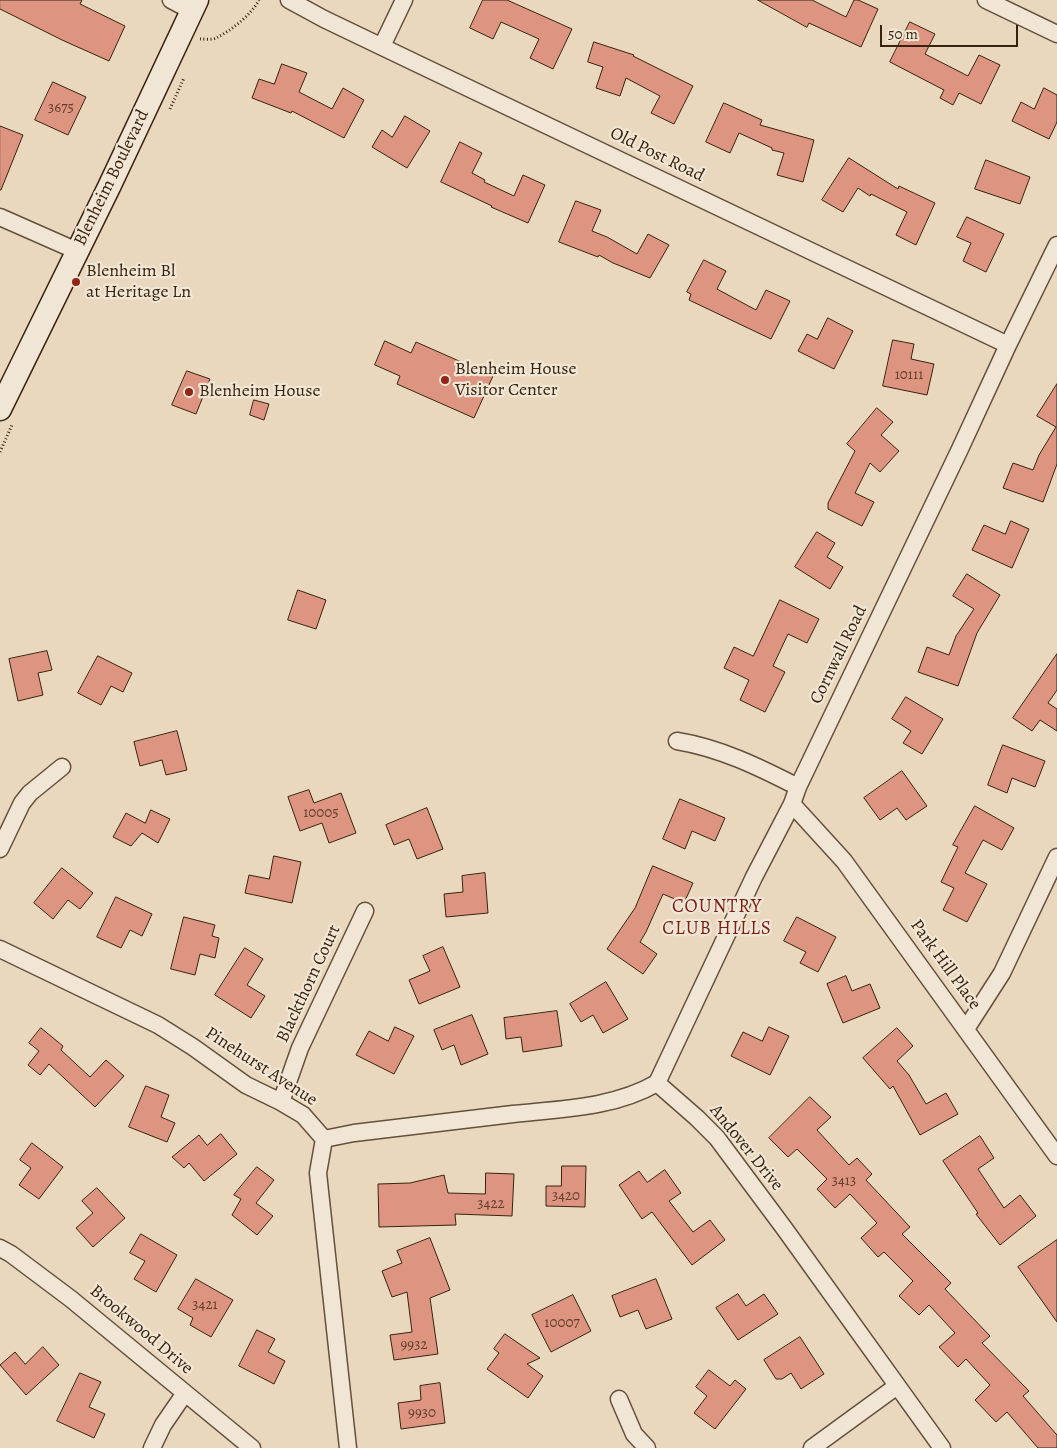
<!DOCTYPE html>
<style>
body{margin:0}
#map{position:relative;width:1057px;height:1448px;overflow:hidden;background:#e9d8be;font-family:Alegreya,serif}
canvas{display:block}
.scale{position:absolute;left:880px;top:25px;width:138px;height:22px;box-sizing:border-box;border:2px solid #38240e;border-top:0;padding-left:6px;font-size:15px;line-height:18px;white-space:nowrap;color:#38240e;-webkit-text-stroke:4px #f1e6d5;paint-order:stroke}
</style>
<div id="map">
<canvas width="1057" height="1448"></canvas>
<div class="scale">50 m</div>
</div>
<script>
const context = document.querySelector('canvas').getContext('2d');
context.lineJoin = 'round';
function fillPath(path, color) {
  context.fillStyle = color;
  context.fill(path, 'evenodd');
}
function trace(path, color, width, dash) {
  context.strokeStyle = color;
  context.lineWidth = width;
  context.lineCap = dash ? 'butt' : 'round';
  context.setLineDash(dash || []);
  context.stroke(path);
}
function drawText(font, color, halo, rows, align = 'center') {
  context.font = font + ' Alegreya,serif';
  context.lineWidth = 4.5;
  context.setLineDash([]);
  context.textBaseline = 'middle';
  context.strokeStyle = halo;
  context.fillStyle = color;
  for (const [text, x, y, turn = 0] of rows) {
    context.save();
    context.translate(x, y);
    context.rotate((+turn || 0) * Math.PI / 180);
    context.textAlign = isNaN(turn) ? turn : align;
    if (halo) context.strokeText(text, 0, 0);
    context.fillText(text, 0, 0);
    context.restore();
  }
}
const building = new Path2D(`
 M0 0H82L80 4 125 26 109 61 62 40 0 9Z
 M483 0H507L572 29 553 69 530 58 539 39 501 22 493 39 470 28Z
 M758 0H812L846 17 854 0H858L878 9 861 47 809 23 807 27Z
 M910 22 935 34 925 54 968 76 979 55 1000 65 981 104 959 93 953 105 940 98 944 90 890 62Z
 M594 42 634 55 633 56 693 86 674 124 651 113 660 96 626 78 620 96 596 88 603 67 588 62Z
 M282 64 307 73 299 92 332 109 343 88 364 100 344 138 292 111 291 113 252 98 259 79 274 84Z
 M53 82 86 97 68 135 35 120Z
 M1044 88 1057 95V122L1049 139 1012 121 1021 102 1034 109Z
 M724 103 762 120 760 125 814 140 803 182 777 175 784 153 772 150V148L739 133 730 153 706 142Z
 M405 116 430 131 407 168 372 147 382 130 392 137Z
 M0 126 23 135 1 190H0Z
 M460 142 482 153 472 173 485 180 484 182 514 196 523 175 545 185 528 223 491 207 492 206 441 182Z
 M849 158 898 189 899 186 935 203 916 245 896 235 907 212 871 194 870 196 858 188 843 212 822 200Z
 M986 160 1030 177 1020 204 975 189Z
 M576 201 601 210 592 231 607 237 637 254 648 234 669 245 650 278 613 263 599 255 598 257 559 242Z
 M967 217 1004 234 986 272 963 261 971 243 957 237Z
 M704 260 726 271 717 289 756 310 766 290 790 301 771 339 689 300 691 294 687 292Z
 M828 318 853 331 834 369 798 351 807 334 817 339Z
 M893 340 914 344 911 359 934 364 927 395 883 386Z
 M385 341 411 353 416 342 493 376 474 418 397 384 400 376 375 365Z
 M187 371 210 379 196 414 172 405Z
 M1057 384V464L1043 502 1003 488 1013 463 1033 470 1039 455 1056 427 1037 416Z
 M254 400 269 404 264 420 250 415Z
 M877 408 893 422 881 435 899 451 880 472 870 463 855 493 874 502 862 526 828 509V503L855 451 847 444Z
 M1011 521 1029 529 1012 568 972 550 984 525 1005 534Z
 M817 532 835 543 827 557 843 567 830 589 795 567Z
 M967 574 1000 595 977 633 958 686 918 672 927 647 949 655 956 636 974 609 953 596Z
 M298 590 326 600 316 629 288 620Z
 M780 600 819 619 807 643 788 634 773 666 785 672 765 712 740 700 749 680 724 668 734 647 753 656Z
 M47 651 52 670 38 673 43 695 18 701 9 659Z
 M1057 654V690L1048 703 1057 709V731L1040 720 1032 731 1013 718Z
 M98 656 132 673 123 692 111 686 101 705 78 693Z
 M906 697 943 719 922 754 903 743 911 731 892 719Z
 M177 731 187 770 166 775 162 760 140 766 134 742Z
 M1003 745 1045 761 1035 787 1012 778 1007 793 988 785Z
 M902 771 927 806 906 820 897 808 880 820 864 798Z
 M309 790 314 803 341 793 356 833 329 843 322 823 300 831 288 797Z
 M680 799 725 818 715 841 692 831 685 849 663 839Z
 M975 806 1014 828 1002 850 983 840 965 873 987 884 967 922 943 910 954 888 941 882 958 847 953 845Z
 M427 808 443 849 417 859 409 839 394 845 386 825Z
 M151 810 170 819 158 843 142 833 131 846 113 837 126 813 145 823Z
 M274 856 301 862 292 903 245 893 249 875 269 879Z
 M653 866 693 883 684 903 663 894 646 932 640 942 657 954 643 974 607 949 635 908Z
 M62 868 93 893 80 909 68 900 53 919 34 903Z
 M485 873 488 913 446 917 444 894 463 892 462 876Z
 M116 897 152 914 142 936 130 930 121 948 97 937Z
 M184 917 215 925 212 936 219 938 215 958 200 954 195 975 171 969Z
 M797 917 836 937 818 972 800 963 806 952 784 941Z
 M443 947 460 987 419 1004 409 980 430 971 423 956Z
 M245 948 263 959 247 985 265 996 251 1018 215 995Z
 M846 976 852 991 870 984 880 1008 843 1023 827 984Z
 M606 982 628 1019 603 1033 593 1015 581 1022 570 1004Z
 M557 1011 562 1046 523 1052 521 1037 506 1039 504 1018Z
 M472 1015 488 1054 461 1065 454 1045 442 1050 434 1030Z
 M395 1027 414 1036 394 1074 356 1055 369 1031 388 1041Z
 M769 1027 789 1036 770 1075 731 1056 743 1032 762 1041Z
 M41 1028 63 1046 61 1050 90 1077 106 1060 124 1076 95 1107 49 1064 40 1075 28 1065 39 1051 29 1043Z
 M897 1028 913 1046 897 1061 909 1075 926 1104 946 1093 958 1114 920 1135 893 1086 890 1089 863 1058Z
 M146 1086 169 1095 161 1117 175 1123 167 1142 129 1127Z
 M810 1097 831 1117 817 1130 849 1165 857 1158 872 1174 866 1180 910 1227 902 1234 951 1283 945 1289 990 1336 982 1343 1029 1391 1023 1396 1057 1435V1448H1038L1007 1412 996 1422 975 1400 990 1385 966 1359 958 1367 939 1347 955 1333 929 1305 919 1315 899 1296 913 1281 884 1252 878 1257 861 1238 877 1223 850 1194 835 1208 817 1189 827 1179 797 1149 788 1157 769 1138Z
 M221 1134 237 1154 204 1181 189 1163 184 1168 172 1157 199 1135 207 1145Z
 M980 1136 994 1158 978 1169 1004 1208 1020 1195 1036 1216 1000 1245 976 1214 978 1213 943 1161Z
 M32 1143 63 1167 39 1199 19 1185 31 1168 20 1160Z
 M562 1166H586L585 1207 546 1206V1186H561Z
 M257 1167 274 1180 256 1203 273 1216 257 1235 232 1215 241 1199 234 1195Z
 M665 1170 681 1193 669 1201 693 1232 710 1220 725 1240 692 1265 652 1212 642 1219 619 1185 639 1171 647 1182Z
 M486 1173 514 1174 512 1216 455 1214 456 1225 379 1227 378 1184 410 1183 444 1175 448 1193 485 1194Z
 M97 1188 125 1218 93 1247 76 1228 93 1213 82 1201Z
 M141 1234 177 1255 156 1292 134 1279 145 1261 130 1253Z
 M430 1238 450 1290 430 1298 438 1354 394 1360 390 1335 412 1332 407 1292 392 1297 382 1271 402 1263 397 1251Z
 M1057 1240V1322L1018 1267Z
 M196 1279 233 1300 211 1337 190 1325 193 1318 178 1309Z
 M656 1279 672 1319 646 1329 638 1310 620 1317 612 1296Z
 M738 1294 746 1306 764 1294 778 1314 738 1340 716 1308Z
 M573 1295 591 1331 551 1352 532 1315Z
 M257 1330 275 1339 268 1352 285 1361 274 1384 239 1366Z
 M505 1334 540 1358 527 1364 543 1376 528 1398 487 1369 499 1353 494 1349Z
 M800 1337 824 1374 801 1389 791 1373 782 1379H776L764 1360Z
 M43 1347 59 1365 26 1395 0 1365 15 1352 25 1364Z
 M709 1370 730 1386 735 1380 746 1389 715 1429 694 1413 707 1396 696 1387Z
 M80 1373 101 1382 89 1407 105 1414 94 1438 57 1421Z
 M440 1383 445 1423 401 1429 398 1403 421 1400 420 1386Z`);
const path = new Path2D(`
 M200 39C205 39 212 40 216 38 232 30 251 15 259 0
 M170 109 184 78
 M0 452 12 425`);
const street = new Path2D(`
 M171 0 192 11
 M289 0 324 19 420 65 1008 345
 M986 0 1057 34
 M382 46 404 0
 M0 217 77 251
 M677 741C720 748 759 767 798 787
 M792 804 844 861 1057 1156
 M0 849 22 803 30 793 62 767
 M0 949 158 1025 193 1047 246 1085 281 1102 303 1115 324 1139
 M966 1029 1002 973 1057 857
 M657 1083 754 877 792 804 798 787 960 449 1008 345 1057 245
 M657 1083 697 1118 717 1138 784 1228 942 1448
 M281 1102 300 1048 365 911
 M324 1139 354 1133C407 1127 460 1120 513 1114 561 1109 614 1108 657 1083
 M324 1139 318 1173 348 1448
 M0 1248 11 1254 71 1299 252 1448
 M619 1399 634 1434 647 1448
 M152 1448 163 1425 185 1393
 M812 1448 897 1386`);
const secondary = new Path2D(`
 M0 409 109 187 197 0`);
const markers = [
 [76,282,5,"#8f2418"],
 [445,380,5,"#8f2418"],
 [189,392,5,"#8f2418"]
];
const numberNames = [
 ["3675",61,108],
 ["10111",909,375],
 ["10005",321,813],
 ["3413",844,1181],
 ["3420",566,1196],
 ["3422",491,1204],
 ["3421",205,1305],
 ["10007",562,1323],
 ["9932",414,1345],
 ["9930",422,1413]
];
const streetNames = [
 ["Old Post Road",657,155,26],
 ["Blenheim Boulevard",112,178,-64],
 ["Cornwall Road",839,655,-64],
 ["Park Hill Place",945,965,54],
 ["Blackthorn Court",309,984,-65],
 ["Pinehurst Avenue",261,1067,33],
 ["Andover Drive",746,1148,51],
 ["Brookwood Drive",141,1330,40]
];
const poiNames = [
 ["Blenheim Bl",86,272],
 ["at Heritage Ln",86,293],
 ["Blenheim House",455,370],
 ["Visitor Center",455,391],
 ["Blenheim House",199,392]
];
const neighbourhoodNames = [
 ["COUNTRY",717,907],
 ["CLUB HILLS",717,929]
];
fillPath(building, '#dd9480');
trace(building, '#38240e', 1);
trace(street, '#64513a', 19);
trace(secondary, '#38240e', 25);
trace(path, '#38240e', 3, [1, 2.5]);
trace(street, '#f1e6d5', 16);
trace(secondary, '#f1e6d5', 22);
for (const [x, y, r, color] of markers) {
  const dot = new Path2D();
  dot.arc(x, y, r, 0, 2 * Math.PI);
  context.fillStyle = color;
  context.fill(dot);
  trace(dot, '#f1e6d5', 2);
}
drawText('15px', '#61402a', null, numberNames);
drawText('18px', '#38240e', '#f1e6d5', streetNames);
drawText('18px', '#38240e', '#f1e6d5', poiNames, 'left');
context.letterSpacing = '1px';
drawText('19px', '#7a1f14', '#f1e6d5', neighbourhoodNames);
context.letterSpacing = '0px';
</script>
